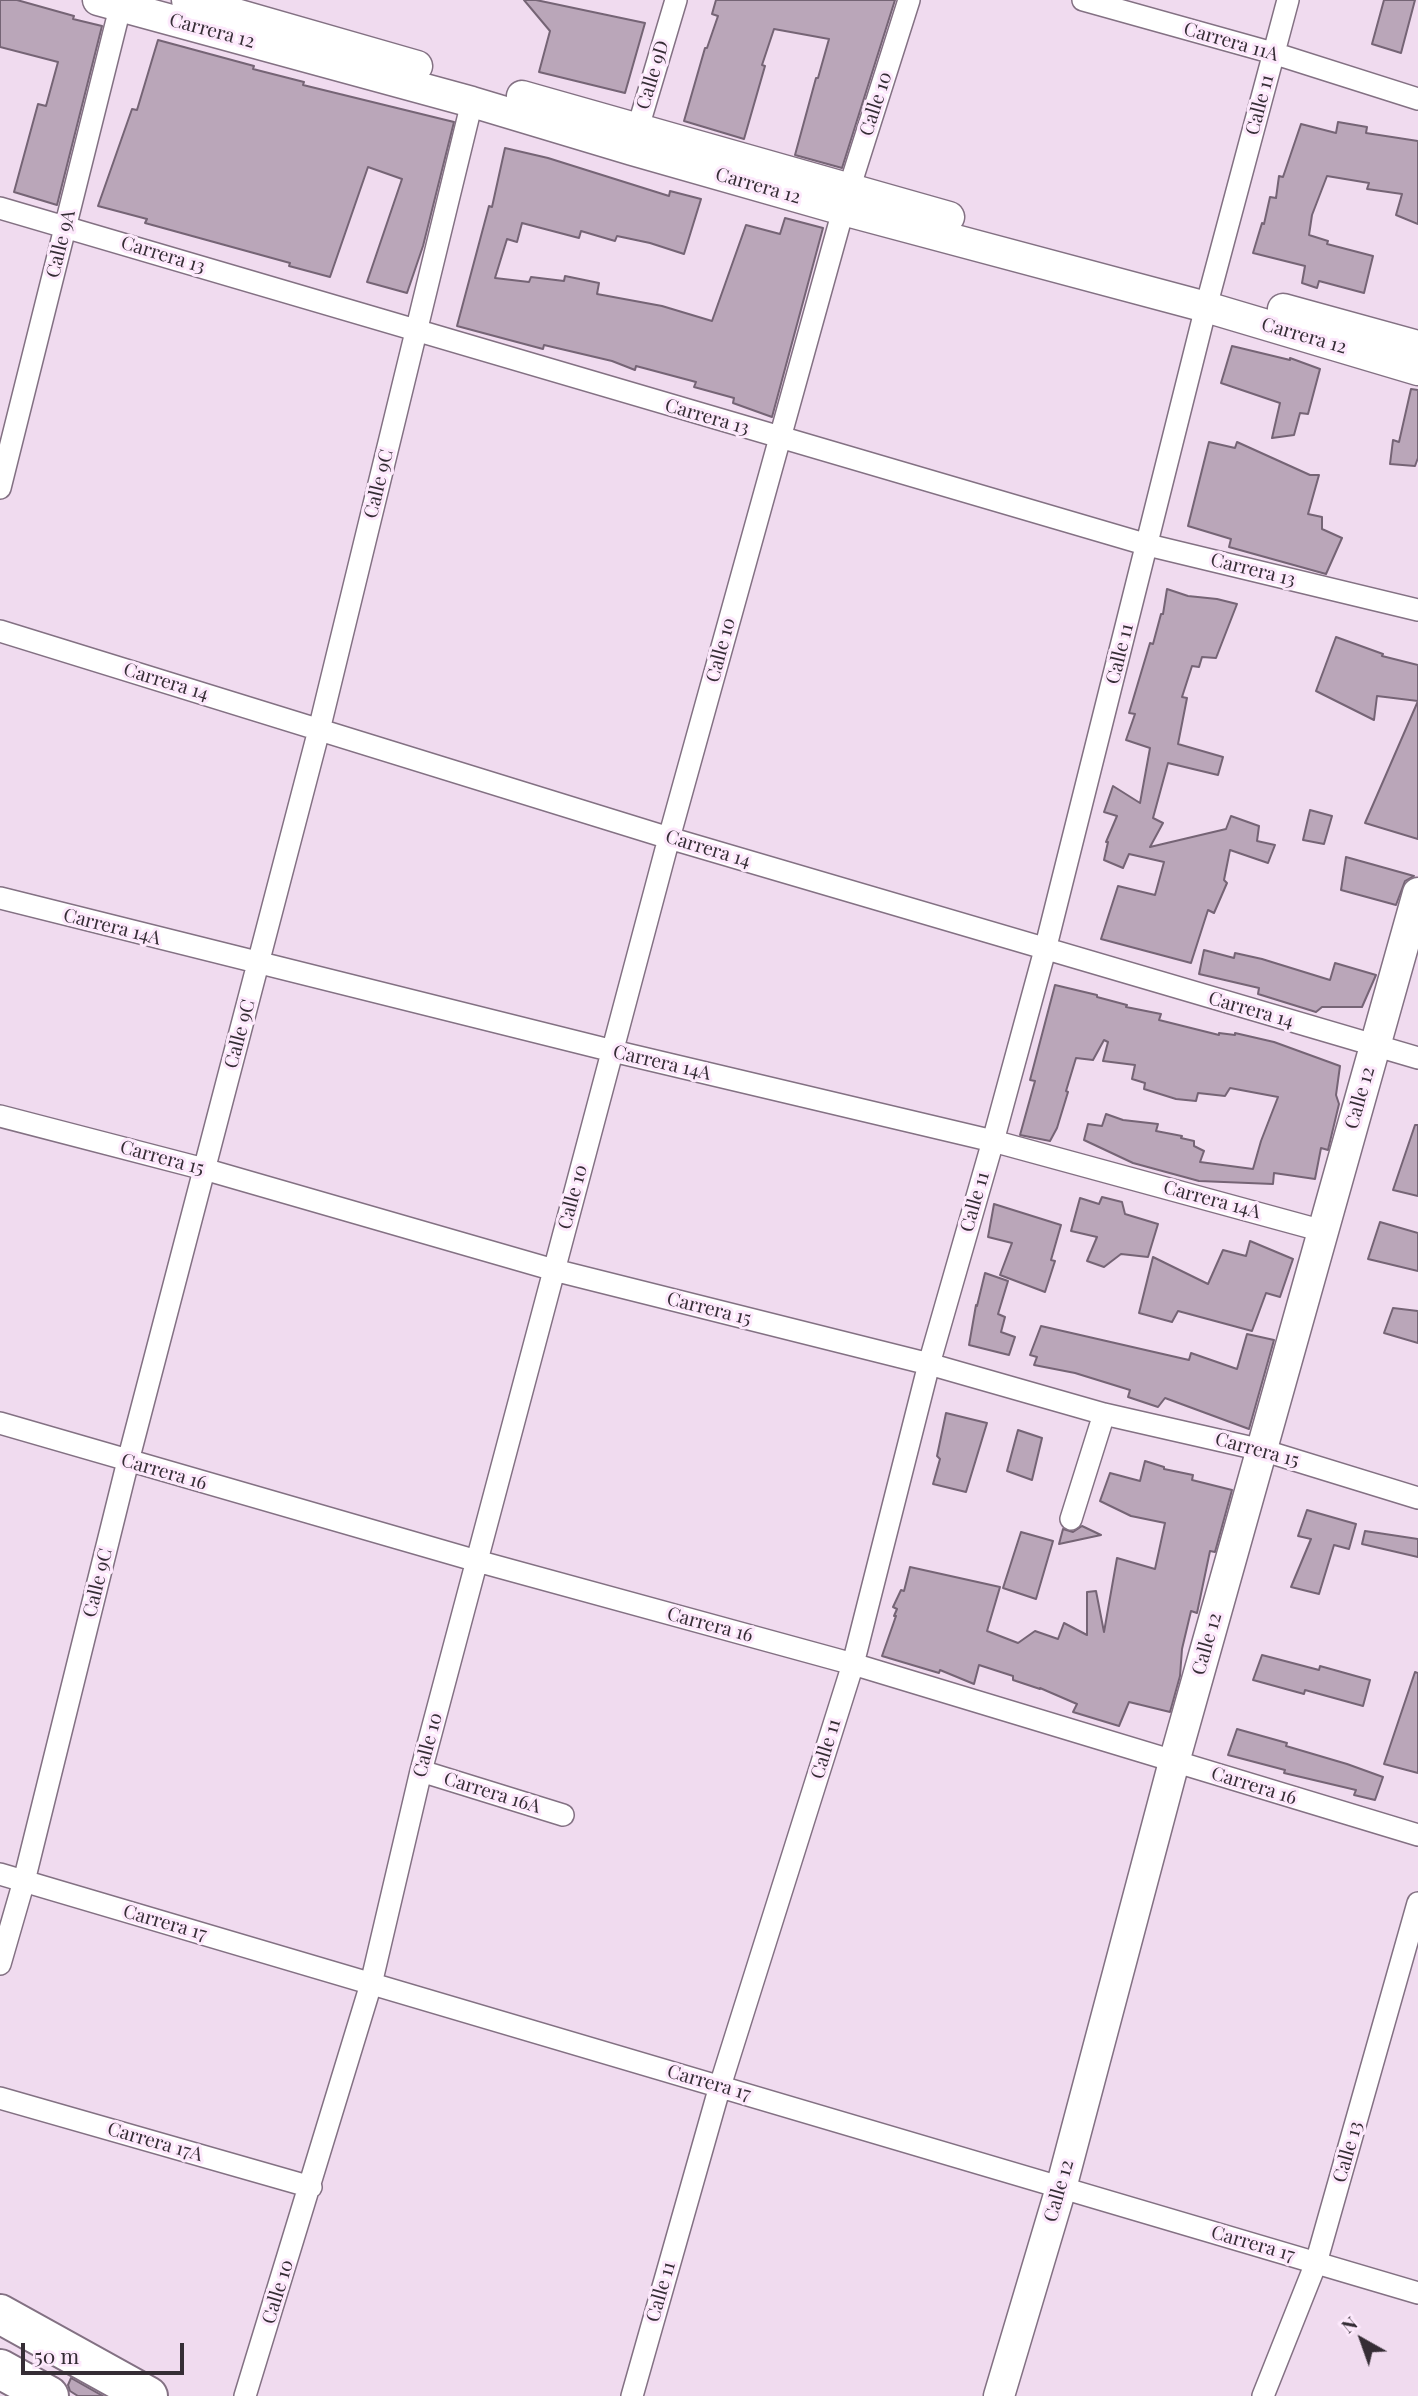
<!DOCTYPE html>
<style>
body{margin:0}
#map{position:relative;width:1418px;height:2396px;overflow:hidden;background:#f0dbef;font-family:"Playfair Display",serif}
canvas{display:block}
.north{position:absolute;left:1327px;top:2305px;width:70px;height:70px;-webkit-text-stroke:5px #fde9fc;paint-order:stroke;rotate:320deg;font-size:19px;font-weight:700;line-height:28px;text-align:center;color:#352d35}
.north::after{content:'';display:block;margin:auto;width:24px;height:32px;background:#352d35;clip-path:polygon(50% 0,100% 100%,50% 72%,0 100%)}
.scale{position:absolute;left:21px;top:2343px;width:163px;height:32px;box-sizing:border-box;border:4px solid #352d35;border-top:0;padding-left:9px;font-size:21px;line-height:24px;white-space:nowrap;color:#352d35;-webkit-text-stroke:5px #fde9fc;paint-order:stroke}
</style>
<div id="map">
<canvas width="1418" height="2396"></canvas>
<div class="north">N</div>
<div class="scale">50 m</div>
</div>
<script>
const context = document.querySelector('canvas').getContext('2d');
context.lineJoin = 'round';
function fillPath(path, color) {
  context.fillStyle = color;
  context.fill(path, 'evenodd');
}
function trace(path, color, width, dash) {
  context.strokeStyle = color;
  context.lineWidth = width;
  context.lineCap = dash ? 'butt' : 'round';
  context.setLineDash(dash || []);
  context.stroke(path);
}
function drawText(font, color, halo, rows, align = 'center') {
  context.font = font + ' "Playfair Display",serif';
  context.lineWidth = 6;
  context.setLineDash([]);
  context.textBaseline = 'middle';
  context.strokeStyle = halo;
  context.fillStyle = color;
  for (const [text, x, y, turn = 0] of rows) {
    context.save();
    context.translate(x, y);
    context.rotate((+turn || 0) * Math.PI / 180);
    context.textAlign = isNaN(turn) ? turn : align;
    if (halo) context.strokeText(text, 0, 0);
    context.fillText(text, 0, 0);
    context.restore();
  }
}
const building = new Path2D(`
 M0 0H17L74 16 73 19 102 26 57 205 14 192 38 104 46 106 58 62 0 47Z
 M524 0H536L645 23 625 93 539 72 550 31Z
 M716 0H895L842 168 795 155 816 78H818L829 39 774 29 762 65 765 66 744 139 684 121 705 48H707L718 16 712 14Z
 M1384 0H1415L1401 53 1372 44Z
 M158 40 254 66 253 69 304 82 303 85 454 122 423 246 407 293 367 282 402 179 368 167 330 277 289 266 290 263 145 223 147 219 98 206 132 109 137 110Z
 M1338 122 1367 127 1366 133 1418 141V224L1396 215 1402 194 1367 189 1369 183 1327 176 1312 215 1309 235 1328 241 1327 244 1373 256 1364 293 1319 281 1317 288 1302 283 1305 266 1253 253 1262 223 1264 224 1270 197 1276 198 1279 176 1283 177 1301 124 1336 133Z
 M505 148 548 158 669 196 670 191 701 199 684 254 650 243 617 236 615 241 581 231 579 238 522 223 517 242 507 239 495 278 529 282 531 277 564 281 565 276 599 283 597 294 662 306 712 321 746 225 780 234 785 218 823 228 772 417 733 403 734 398 694 387 696 382 636 366 635 370 612 361 544 345 543 349 457 326 489 206 492 207Z
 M1232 346 1290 360V358L1320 369 1308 414 1300 413 1294 435 1272 438 1280 403 1221 383Z
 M1411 389 1418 390V458L1415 466 1390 464 1393 440 1399 442Z
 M1209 442 1235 448 1237 442 1310 475H1319L1308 514 1322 517V529L1342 538 1326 574 1229 547 1231 539 1188 526Z
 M1167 589 1188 596 1217 599 1237 604 1216 658 1202 657 1199 667 1192 666 1182 697 1187 698 1178 744 1223 757 1218 775 1168 763 1153 818 1163 823 1150 847 1226 829 1231 816 1259 826 1257 841 1275 845 1268 863 1230 850 1224 880 1227 883 1214 913 1208 910 1191 963 1101 939 1118 886 1155 895 1164 862 1129 854 1123 868 1104 860 1108 842H1106L1117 816 1104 812 1113 786 1140 803 1150 748 1126 740 1135 714 1129 713 1150 643 1153 644 1161 614H1163Z
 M1336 637 1383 654 1382 656 1418 665V839L1365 823 1418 701 1377 696 1374 720 1316 691Z
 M1310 810 1332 816 1324 844 1303 840Z
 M1346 857 1414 876 1405 881 1396 905 1341 890Z
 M1204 950 1234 958 1235 953 1262 959 1330 980 1335 963 1376 975 1362 1007H1322L1316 1012 1258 994 1259 988 1199 974Z
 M1055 985 1097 995V997L1127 1005 1126 1007 1161 1014 1159 1020 1219 1035V1033L1235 1035V1033L1274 1042 1340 1066 1336 1095 1339 1104 1333 1129 1328 1150 1321 1148 1315 1179 1274 1173 1273 1184 1199 1181 1133 1163 1084 1140 1088 1124 1102 1126 1106 1114 1123 1120 1158 1124 1156 1131 1182 1136 1181 1138 1194 1141V1146L1204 1151 1200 1162 1253 1169 1261 1141 1278 1097 1230 1088 1225 1096 1198 1093 1196 1101 1176 1099 1144 1089 1145 1083 1132 1079 1135 1065 1103 1061 1108 1042 1104 1040 1093 1060 1076 1058 1066 1091 1068 1092 1057 1128 1050 1141 1020 1135 1035 1081 1030 1080Z
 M1415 1125H1418V1196L1393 1190Z
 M1102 1197 1122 1202 1125 1214 1158 1224 1148 1257 1121 1254 1104 1267 1087 1261 1097 1237 1071 1231 1080 1198 1099 1204Z
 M994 1204 1061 1225 1051 1260 1055 1261 1045 1292 1000 1275 1012 1243 988 1237Z
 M1380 1222 1418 1233V1271L1368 1259Z
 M1250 1241 1293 1259 1280 1297 1266 1293 1252 1331 1178 1311 1172 1322 1139 1313 1153 1257 1208 1284 1223 1250 1246 1256Z
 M985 1273 1008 1281 998 1314 1005 1317 1001 1332 1015 1337 1009 1355 969 1345 976 1305 977 1306Z
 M1393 1308 1418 1311V1343L1384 1333Z
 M1041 1326 1189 1360 1191 1353 1237 1369 1247 1334 1274 1340 1249 1429 1165 1398 1158 1407 1128 1397 1130 1390 1075 1373 1034 1365 1037 1357 1030 1355Z
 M946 1413 987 1423 966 1492 933 1484 940 1459 937 1456Z
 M1018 1430 1042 1438 1032 1480 1007 1471Z
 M1145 1461 1164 1467V1469L1193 1475 1192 1480 1232 1490 1215 1552 1210 1551 1197 1613 1191 1611 1182 1649 1180 1676 1170 1712 1129 1702 1119 1726 1073 1712 1077 1704 1040 1688V1689L1013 1680V1676L979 1665 974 1684 940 1670 939 1673 882 1656 896 1616H894L897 1609 893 1607 901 1590 904 1591 910 1567 1000 1587 987 1631 1018 1643 1035 1631 1058 1639 1064 1623 1087 1635V1592L1096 1591 1104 1632 1117 1558 1155 1569 1165 1523 1131 1516 1100 1501 1110 1473 1140 1481Z
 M1307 1510 1356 1524 1349 1549 1334 1545 1319 1594 1291 1587 1311 1539 1298 1536Z
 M1082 1526 1101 1535 1059 1544 1063 1529 1073 1532Z
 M1365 1531 1418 1539V1557L1362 1544Z
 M1021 1532 1053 1541 1036 1599 1003 1588Z
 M1262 1655 1319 1670 1320 1666 1370 1680 1363 1706 1305 1690 1304 1694 1253 1680Z
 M1415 1672 1418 1673V1773L1384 1764Z
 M1237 1729 1287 1743 1286 1746 1347 1764 1383 1777 1375 1800 1354 1795 1356 1790 1284 1773 1285 1770 1228 1755Z
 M71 2378 103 2396H78L70 2391 68 2385Z`);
const street = new Path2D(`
 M1083 0 1273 53 1418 99
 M634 141 676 0
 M0 208 1148 545 1418 610
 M0 488 122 0
 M0 631 669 838 1418 1058
 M0 898 613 1051 993 1141 1323 1231
 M0 1116 204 1169 554 1270 929 1364 1104 1414 1262 1450 1418 1498
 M0 1423 477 1561 853 1664 1418 1835
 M1071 1519 1104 1414
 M421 1771 563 1815
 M0 1874 1418 2293
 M0 1964 24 1881 128 1461 319 730 472 102
 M0 2098 311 2187
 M245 2396 371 1984 421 1771 669 838 849 189 909 0
 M632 2396 720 2086 853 1664 929 1364 993 1141 1045 950 1206 307 1288 0
 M1263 2396 1316 2263 1418 1903`);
const secondary = new Path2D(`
 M98 0 472 102 632 150 843 210 1206 307 1418 370
 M187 0 417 66
 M522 96 949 217
 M1283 309 1418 346
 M999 2396 1061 2188 1174 1762 1418 893`);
const highway = new Path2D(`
 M0 2314 148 2396
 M0 2369 49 2396`);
const streetNames = [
 ["Carrera 12",212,31,15],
 ["Carrera 11A",1231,42,16],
 ["Calle 9D",653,75,-73],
 ["Calle 10",876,104,-72],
 ["Calle 11",1260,105,-75],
 ["Carrera 12",758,186,16],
 ["Calle 9A",61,244,-76],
 ["Carrera 13",163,255,17],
 ["Carrera 12",1304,336,16],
 ["Carrera 13",707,417,16],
 ["Calle 9C",379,484,-76],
 ["Carrera 13",1253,570,14],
 ["Calle 10",721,650,-75],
 ["Calle 11",1120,654,-76],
 ["Carrera 14",166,682,17],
 ["Carrera 14",708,849,17],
 ["Carrera 14A",112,927,14],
 ["Carrera 14",1251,1010,16],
 ["Calle 9C",240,1034,-75],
 ["Carrera 14A",662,1063,13],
 ["Calle 12",1360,1098,-74],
 ["Carrera 15",162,1158,15],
 ["Calle 10",573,1197,-75],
 ["Carrera 14A",1212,1200,15],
 ["Calle 11",975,1202,-74],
 ["Carrera 15",709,1309,14],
 ["Carrera 15",1257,1450,15],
 ["Carrera 16",164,1472,16],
 ["Calle 9C",98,1583,-76],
 ["Carrera 16",710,1625,15],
 ["Calle 12",1207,1644,-74],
 ["Calle 10",428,1745,-75],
 ["Calle 11",826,1749,-73],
 ["Carrera 16",1254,1786,17],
 ["Carrera 16A",492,1793,17],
 ["Carrera 17",165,1923,16],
 ["Carrera 17",709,2083,16],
 ["Carrera 17A",155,2142,16],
 ["Calle 13",1348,2152,-74],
 ["Calle 12",1059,2191,-74],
 ["Carrera 17",1253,2244,16],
 ["Calle 10",278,2292,-73],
 ["Calle 11",661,2292,-74]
];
fillPath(building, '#baa6b9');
trace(building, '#756475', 2);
trace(street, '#837183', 24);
trace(secondary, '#837183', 33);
trace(highway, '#837183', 42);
trace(street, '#fff', 21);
trace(secondary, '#fff', 30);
trace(highway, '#fff', 38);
drawText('19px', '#352d35', '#fde9fc', streetNames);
</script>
